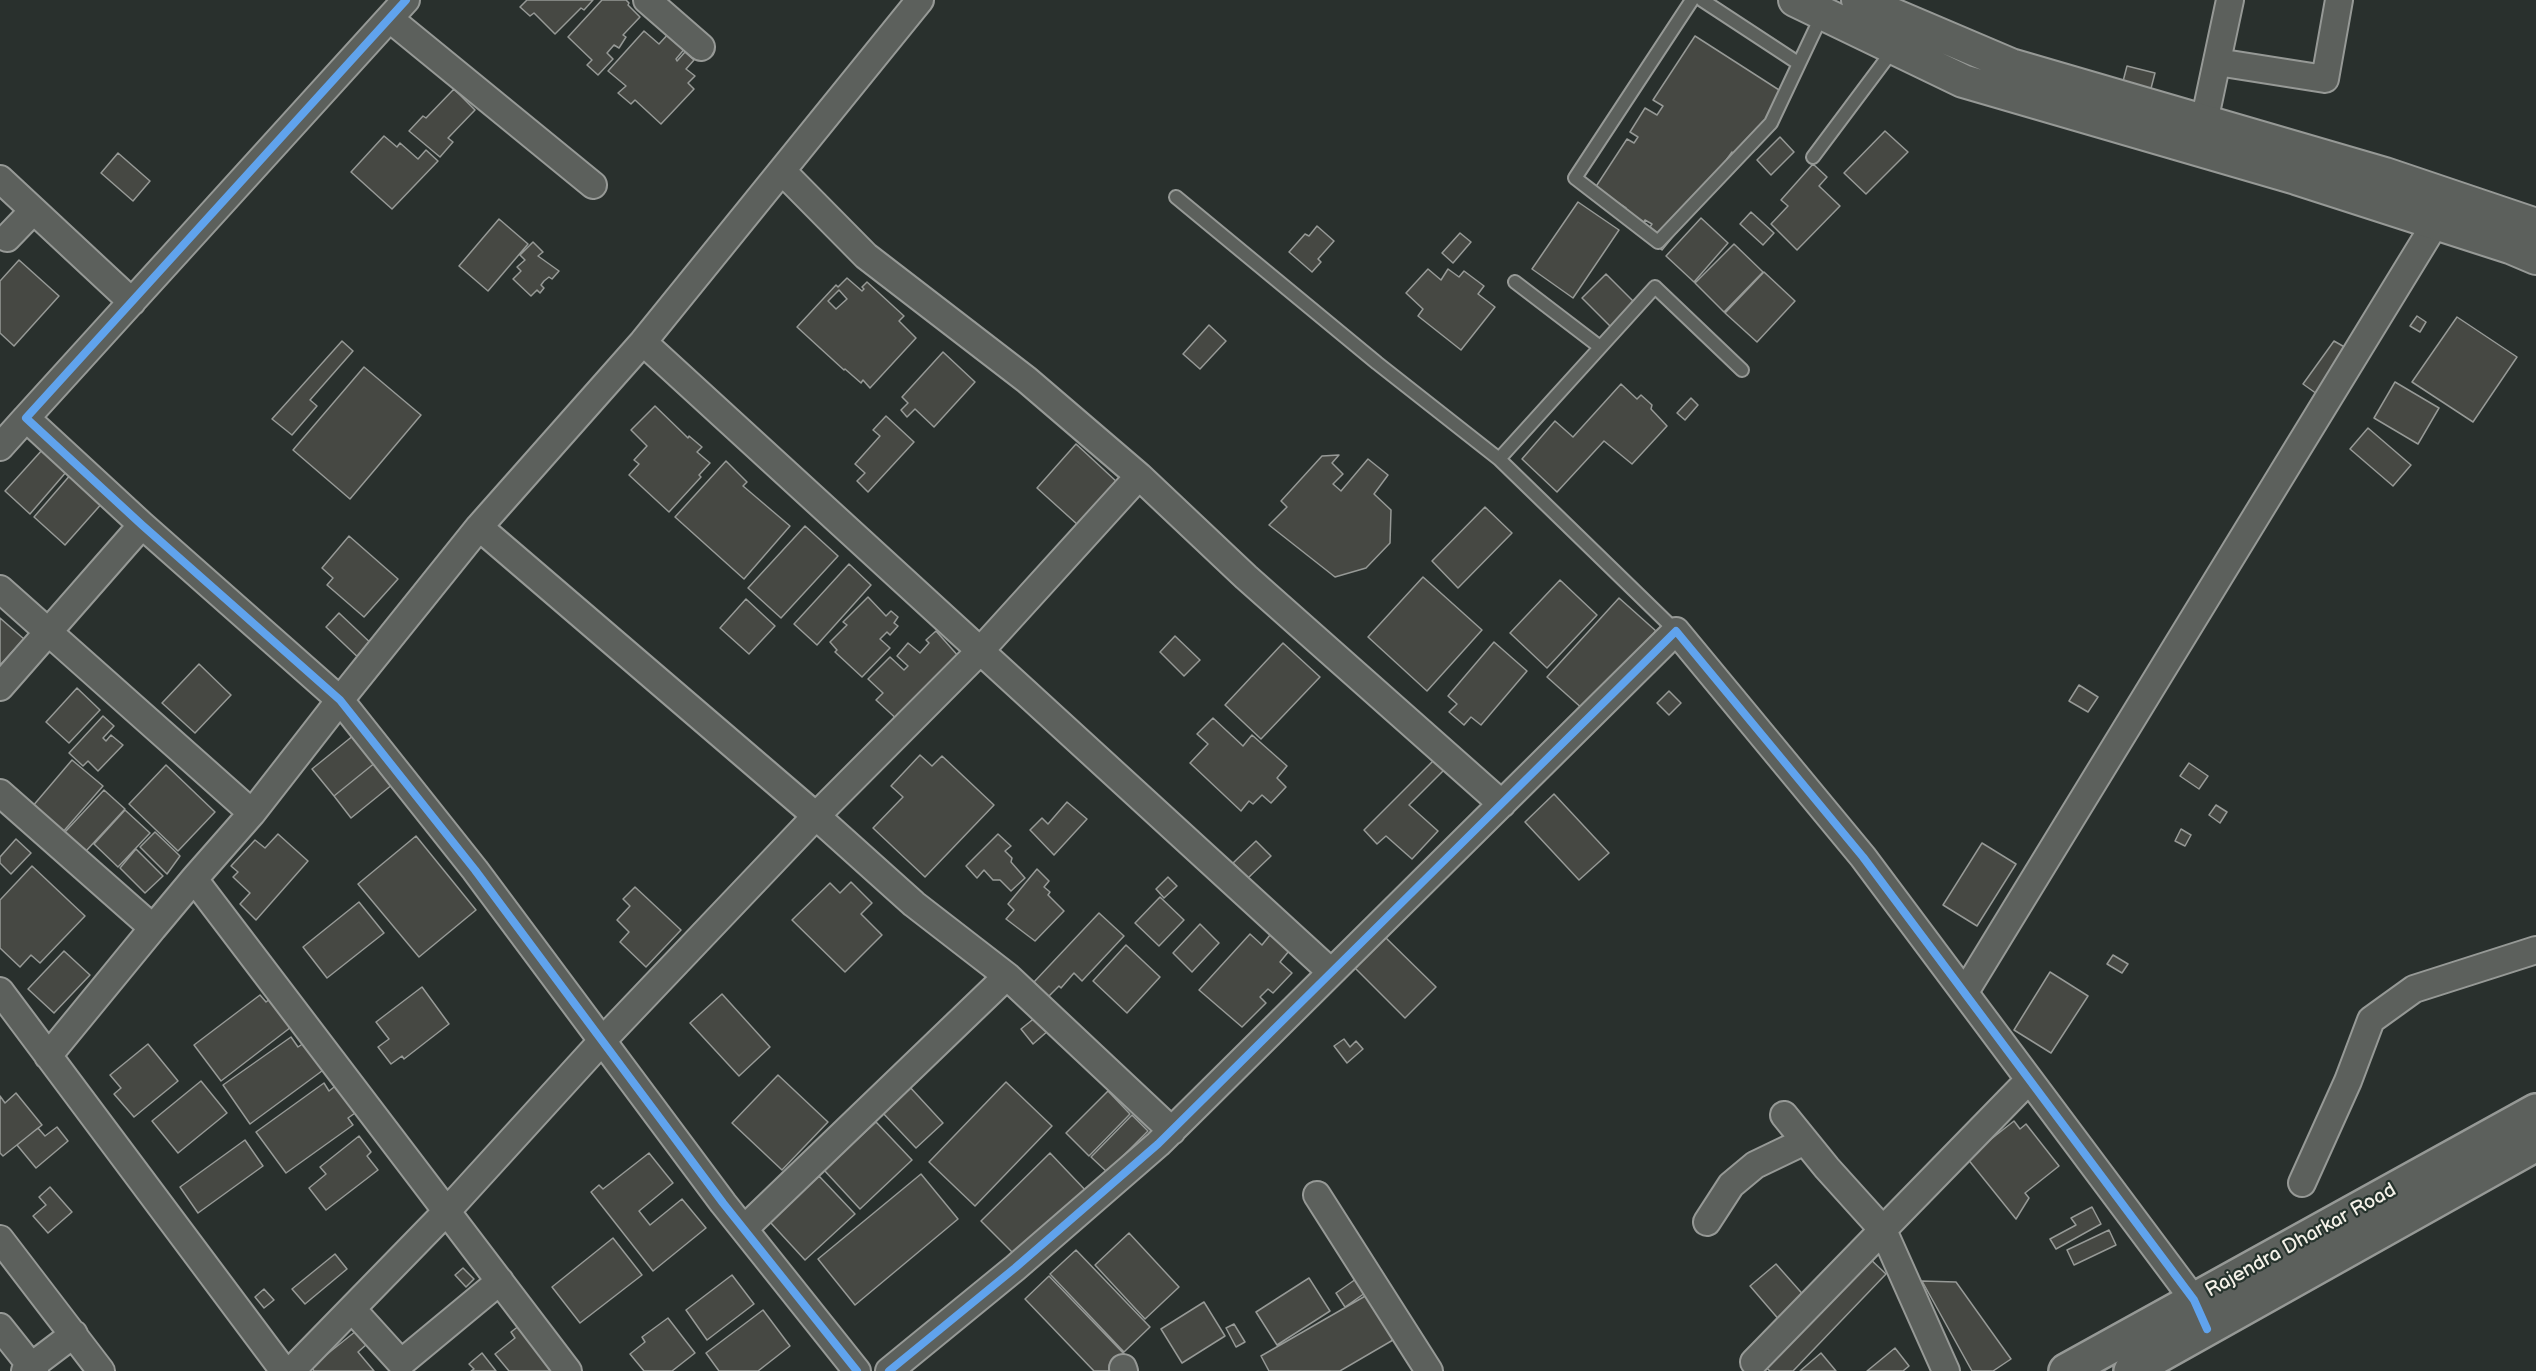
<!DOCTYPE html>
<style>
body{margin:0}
canvas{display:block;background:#29302d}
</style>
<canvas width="2536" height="1371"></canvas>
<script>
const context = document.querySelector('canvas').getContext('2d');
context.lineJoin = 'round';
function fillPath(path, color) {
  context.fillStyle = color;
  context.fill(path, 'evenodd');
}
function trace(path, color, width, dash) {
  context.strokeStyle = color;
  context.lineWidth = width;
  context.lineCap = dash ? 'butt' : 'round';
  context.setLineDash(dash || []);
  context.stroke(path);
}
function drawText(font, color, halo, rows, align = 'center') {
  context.font = font + ' "Balsamiq Sans",sans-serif';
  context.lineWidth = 4.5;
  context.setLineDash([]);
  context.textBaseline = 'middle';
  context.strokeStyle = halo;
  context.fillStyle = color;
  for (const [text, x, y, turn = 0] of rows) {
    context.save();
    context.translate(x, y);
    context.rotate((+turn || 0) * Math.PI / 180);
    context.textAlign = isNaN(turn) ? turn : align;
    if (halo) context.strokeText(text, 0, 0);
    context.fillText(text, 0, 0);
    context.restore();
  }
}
const building = new Path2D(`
 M527 0H593L584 10 581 8 555 34 534 13 530 16 520 7Z
 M602 0H626L629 3 628 5 640 17 623 35 626 37 619 48 614 45 607 53 613 59 598 75 587 65 592 60 568 37Z
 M644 31 659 44 670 32 686 47 676 59 677 61 685 52 694 60 686 69 695 76 688 83 694 89 661 124 635 100 631 104 618 93 626 86 608 71Z
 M1695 36 1790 97 1770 128 1741 158 1732 152 1727 159 1736 164 1727 179 1722 176 1662 250 1653 244 1646 233 1652 224 1645 220 1640 228 1621 215 1626 208 1595 188 1627 139 1634 143 1638 137 1630 132 1645 108 1657 115 1663 106 1653 100Z
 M2127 66 2155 73 2149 96 2121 89Z
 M454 89 475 110 448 138 453 142 440 157 409 131 423 116 426 118Z
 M1885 131 1908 152 1866 194 1844 173Z
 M384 136 397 147 400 143 418 159 426 150 438 161 392 209 351 172Z
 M1780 137 1794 152 1771 175 1757 160Z
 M118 153 150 181 133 201 101 173Z
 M1813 164 1827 177 1819 186 1840 206 1797 250 1771 224 1788 206 1781 200Z
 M1578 202 1619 230 1573 298 1532 269Z
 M1751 212 1774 233 1763 245 1740 224Z
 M1701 218 1728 243 1694 282 1666 256Z
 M499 219 528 244 488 291 459 266Z
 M1317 226 1334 241 1318 259 1321 262 1312 272 1289 252 1305 234 1309 236Z
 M1460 233 1471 242 1453 263 1442 253Z
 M533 242 543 252 538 256 559 271 552 279 549 277 544 281 541 285 544 288 540 293 537 290 531 296 513 279 521 271 517 267 525 260 520 255Z
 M1734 244 1763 272 1724 312 1695 283Z
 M19 260 59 296 14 346 0 333V281Z
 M1428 269 1441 280 1448 269 1459 277 1464 271 1484 286 1478 294 1495 307 1461 350 1418 316 1423 309 1406 293Z
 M1764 272 1795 301 1757 342 1725 313Z
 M1606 274 1637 305 1613 329 1582 298Z
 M847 278 862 291 864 289 862 287 867 282 904 316 899 321 916 338 870 388 863 380 861 383 845 369 844 370 797 327 836 285 838 287ZM839 290 847 299 836 309 828 301Z
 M2417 316 2426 322 2420 332 2410 326Z
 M2457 317 2517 357 2473 422 2412 382Z
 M1209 325 1226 341 1200 369 1183 354Z
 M342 341 353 351 310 400 317 406 292 435 272 419Z
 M2334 341 2355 353 2324 399 2303 384Z
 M943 352 975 382 934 427 915 409 907 417 901 410 908 403 902 397Z
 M364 367 421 415 350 499 293 450Z
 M2395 382 2439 408 2418 444 2374 418Z
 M1621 384 1637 399 1641 395 1652 405 1651 409 1667 426 1632 464 1604 441 1557 492 1522 459 1555 421 1573 437Z
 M1691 398 1698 405 1685 420 1677 413Z
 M655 406 688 438 689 436 702 447 697 452 710 463 699 475 701 477 669 512 629 475 639 464 634 460 647 446 631 430Z
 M886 416 914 442 868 492 857 481 865 473 855 464 880 436 873 430Z
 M2368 428 2411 465 2393 486 2350 449Z
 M1076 444 1117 482 1078 525 1037 488Z
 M43 449 67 471 30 514 5 491Z
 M1339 455 1332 463 1343 474 1333 484 1341 491 1368 459 1388 475 1374 494 1391 510 1390 543 1366 568 1335 577 1269 525 1287 507 1281 501 1322 456Z
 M726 461 747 482 743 486 790 526 744 579 675 517Z
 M72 473 104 501 65 545 34 517Z
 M1485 507 1512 533 1458 588 1432 561Z
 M805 526 838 556 781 618 748 588Z
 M349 536 398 579 364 617 327 585 333 578 322 568Z
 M849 564 871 585 817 645 794 624Z
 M1423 577 1482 630 1427 691 1368 637Z
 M1560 580 1597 615 1547 668 1510 633Z
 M868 597 886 616 891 611 898 617 894 623 898 626 890 635 887 632 880 639 890 648 862 677 835 652 837 650 830 642 847 625 843 622Z
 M1619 598 1656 631 1584 710 1547 677Z
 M746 599 775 626 749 654 720 628Z
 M339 613 376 648 363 662 326 627Z
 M0 618 24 639 0 665Z
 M936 631 960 658 900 722 876 700 883 693 868 679 890 657 904 670 908 666 897 656 908 643 920 653 929 643 926 640Z
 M1175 636 1200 660 1184 676 1160 652Z
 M1494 642 1527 671 1481 725 1471 717 1464 725 1449 712 1457 704 1448 696Z
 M1283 643 1320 677 1261 739 1225 705Z
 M199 664 231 695 195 733 162 703Z
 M2079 685 2098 697 2088 712 2069 701Z
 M77 688 100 710 69 743 46 722Z
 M1669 691 1681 703 1669 715 1657 703Z
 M103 716 114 726 103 738 106 741 111 735 123 745 98 771 88 761 83 766 69 753Z
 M1213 718 1243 746 1252 735 1287 766 1277 778 1286 787 1271 803 1262 795 1253 804 1249 801 1241 811 1190 763 1208 744 1197 734Z
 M354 735 376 762 334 796 312 769Z
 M920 755 932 766 942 756 994 805 925 877 873 828 903 797 891 786Z
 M1435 759 1446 768 1409 805 1438 831 1412 859 1386 836 1377 844 1364 830Z
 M72 760 103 786 62 833 32 807Z
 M376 762 393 784 351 818 334 796Z
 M2189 763 2208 776 2199 789 2180 776Z
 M166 765 215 812 178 851 129 804Z
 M104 790 125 809 86 851 65 832Z
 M1554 794 1609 853 1579 880 1525 822Z
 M1067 802 1087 819 1054 855 1030 830 1042 818 1048 824Z
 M2216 805 2227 812 2220 823 2209 815Z
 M125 810 150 833 118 867 94 844Z
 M2181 829 2191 835 2185 846 2175 841Z
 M155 832 180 856 167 874 140 847Z
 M278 834 308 861 256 920 240 904 250 893 233 877 238 872 231 866 255 840 265 848Z
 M998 834 1011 846 1005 851 1012 858 1011 862 1025 878 1011 891 1000 880H993L984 870 977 878 966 866Z
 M416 836 476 910 419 957 358 884Z
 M16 839 31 853 11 874 0 863V857Z
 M1256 841 1271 856 1248 878 1233 863Z
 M1982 843 2016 864 1977 926 1943 905Z
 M136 849 163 876 145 893 120 868Z
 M32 866 85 916 40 963 31 955 20 967 0 948V900Z
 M1037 869 1049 881 1044 887 1050 892 1048 895 1064 911 1035 941 1006 919 1014 910 1008 904Z
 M1168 877 1177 886 1164 898 1156 889Z
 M851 882 872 903 861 914 882 935 845 972 792 920 830 883 840 893Z
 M635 887 681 930 646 967 620 942 629 932 617 920 630 906 623 899Z
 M1160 897 1184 920 1159 946 1135 923Z
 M359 902 384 933 327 978 303 947Z
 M1099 913 1124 936 1082 981 1074 973 1061 988 1059 986 1048 997 1034 982Z
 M1200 924 1219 943 1192 972 1173 953Z
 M1250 934 1262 945 1270 935 1289 951 1280 962 1292 973 1273 993 1268 989 1260 997 1266 1003 1242 1027 1199 990Z
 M1385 937 1436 987 1405 1018 1355 968Z
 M1126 945 1160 977 1127 1013 1093 981Z
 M64 951 90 975 54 1013 28 989Z
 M2113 955 2128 964 2122 973 2107 964Z
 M2050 972 2088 996 2051 1053 2014 1030Z
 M422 987 449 1024 404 1059 402 1056 391 1064 378 1047 389 1039 376 1022Z
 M722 994 770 1047 739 1076 690 1023Z
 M260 995 266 1002 274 996 295 1024 221 1081 194 1045Z
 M1037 1016 1049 1030 1033 1044 1021 1029Z
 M291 1037 298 1047 307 1041 326 1068 250 1124 223 1085Z
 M1344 1039 1350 1047 1356 1041 1363 1049 1347 1063 1334 1046Z
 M148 1044 178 1081 134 1117 114 1094 121 1088 110 1075Z
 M778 1075 828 1122 782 1170 732 1123Z
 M201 1081 227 1113 178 1153 152 1121Z
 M1006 1082 1052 1126 975 1206 929 1162Z
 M324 1083 329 1091 338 1084 358 1111 348 1118 353 1125 286 1173 256 1132Z
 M908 1085 943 1123 916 1148 881 1111Z
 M1108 1091 1130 1114 1089 1156 1066 1133Z
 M16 1093 42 1125 3 1156 0 1153V1096L5 1103Z
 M1132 1115 1148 1131 1107 1172 1091 1157Z
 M2014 1121 2020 1129 2026 1124 2059 1166 2025 1193 2029 1198 2016 1219 1967 1158Z
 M876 1122 912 1160 860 1209 824 1170Z
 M57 1127 68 1141 36 1168 17 1145 38 1128 45 1136Z
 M359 1136 371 1152 367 1156 378 1170 326 1210 309 1188 326 1174 320 1167Z
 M245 1140 263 1166 198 1213 180 1187Z
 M649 1153 673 1183 639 1211 650 1225 682 1199 706 1228 653 1271 591 1192 599 1185 603 1189Z
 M1050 1153 1089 1194 1021 1261 981 1221Z
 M921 1174 958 1219 855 1305 818 1259Z
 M819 1176 855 1214 805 1260 770 1222Z
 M50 1187 72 1212 48 1233 33 1216 46 1205 39 1197Z
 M2092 1207 2101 1224 2056 1249 2050 1239 2076 1225 2071 1218Z
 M2109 1230 2116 1245 2074 1265 2067 1250Z
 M1129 1233 1179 1287 1145 1319 1095 1265Z
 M613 1238 642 1275 580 1323 552 1287Z
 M1076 1250 1150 1327 1124 1352 1050 1274Z
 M335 1254 347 1269 305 1304 292 1289Z
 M1867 1256 1886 1274 1793 1371H1770L1763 1365Z
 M1776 1264 1807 1299 1781 1322 1750 1286Z
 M463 1268 474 1279 466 1287 455 1275Z
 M732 1275 754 1304 707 1340 686 1310Z
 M1049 1276 1125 1355 1108 1371H1094L1025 1299Z
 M1309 1278 1330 1311 1277 1345 1256 1312Z
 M1356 1279 1365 1293 1345 1307 1336 1293Z
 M1922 1281 1956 1282 2011 1359 1993 1371H1972Z
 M264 1289 274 1300 264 1308 255 1297Z
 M1367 1295 1393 1340 1340 1371H1269L1261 1356Z
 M1204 1302 1225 1336 1182 1363 1161 1329Z
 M763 1310 790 1346 758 1371H719L706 1353Z
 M668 1318 695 1353 672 1371H644L630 1354 645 1342 642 1337Z
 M524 1322 552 1371H509L495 1354 515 1338 511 1332Z
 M1234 1324 1245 1342 1236 1347 1226 1328Z
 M356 1331 367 1344 358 1352 374 1371H314L311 1367Z
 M1895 1348 1909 1366 1903 1371H1867Z
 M482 1353 496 1371H471L474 1369 469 1364Z
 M1821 1353 1836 1371H1800Z`);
const service = new Path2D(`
 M1692 0 1575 178 1658 242 1771 123 1822 15
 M1702 0 1798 63
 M1813 157 1893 50
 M1176 197 1377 363 1499 459 1676 631
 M1515 282 1600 347
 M1499 459 1655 287 1742 370`);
const minor = new Path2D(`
 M406 0 26 418 142 525 340 700 475 870 723 1203 857 1371
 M647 0 701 47
 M390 19 593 185
 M2217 62 2325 79 2339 0
 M2200 141 2230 0
 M782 171 866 256 1027 380 1139 476 1246 577 1502 804
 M0 179 132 302
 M7 238 33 211
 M643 342 1331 972
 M0 447 26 418
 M479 527 816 816 914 904 1007 976 1172 1131
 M0 589 252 813 194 879
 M0 687 142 525
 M0 793 153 928 48 1056
 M252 813 340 700 479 527 643 342 920 0
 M153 928 194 879 568 1371
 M0 991 284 1371
 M1965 992 2435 224
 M1784 1115 1827 1168 1883 1230 1946 1371
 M2302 1183 2348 1081 2371 1020 2414 989 2536 950
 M1317 1195 1429 1371
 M1707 1222 1731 1185 1755 1165 1805 1141
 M744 1229 1007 976
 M0 1239 101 1371
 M352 1309 401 1363 500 1281
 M0 1327 35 1371
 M1754 1362 2029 1080
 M1123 1368 1124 1371
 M25 1371 74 1334
 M291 1371 447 1211 602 1041 816 816 980 651 1139 476
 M889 1371 1015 1268 1158 1144 1676 631 1863 857 2194 1300 2202 1317`);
const tertiary = new Path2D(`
 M1795 0 1963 81 2296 178 2510 247 2536 258
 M1858 0 2011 65 2385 174 2536 225`);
const secondary = new Path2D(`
 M2066 1371 2536 1111
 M2131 1371 2536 1144`);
const cycleway = new Path2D(`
 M406 0 26 418 142 525 340 700 475 870 723 1203 857 1371
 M889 1371 1015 1268 1158 1144 1676 631 1863 857 2194 1300 2207 1329`);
const streetNames = [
 ["Rajendra Dharkar Road",2301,1241,-29]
];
fillPath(building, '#464843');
trace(building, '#969996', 1.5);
trace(service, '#969996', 16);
trace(minor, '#969996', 30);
trace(tertiary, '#969996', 36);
trace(secondary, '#969996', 38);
trace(service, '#5c605c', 12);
trace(minor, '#5c605c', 26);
trace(tertiary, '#5c605c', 32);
trace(secondary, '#5c605c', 33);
trace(cycleway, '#60a3ed', 8);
drawText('20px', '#f4f1e8', '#26332d', streetNames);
</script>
